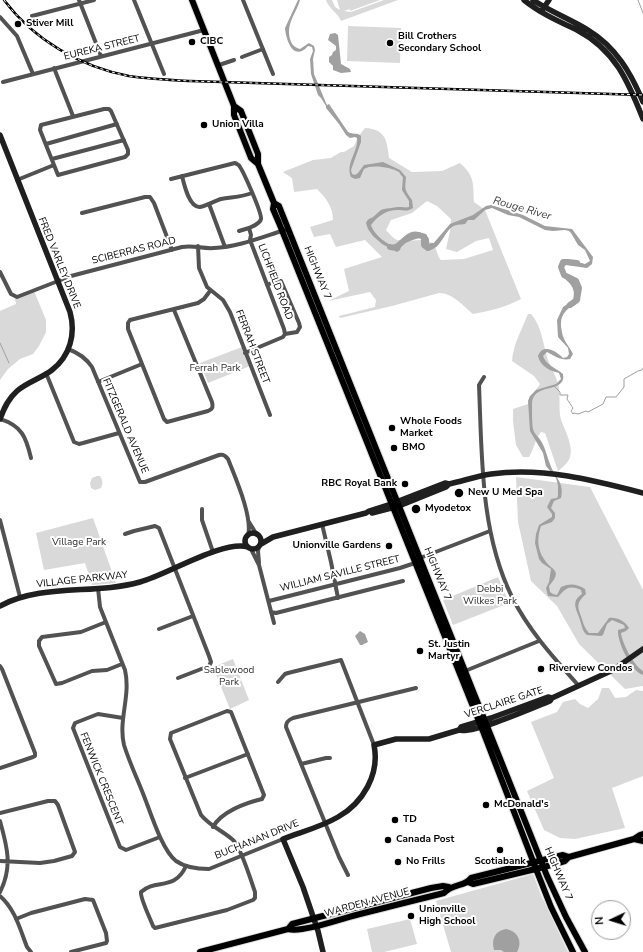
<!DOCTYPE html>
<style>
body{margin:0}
#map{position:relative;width:643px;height:952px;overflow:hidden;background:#fff;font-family:"Nunito Sans",sans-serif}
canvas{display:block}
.north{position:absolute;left:591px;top:900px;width:40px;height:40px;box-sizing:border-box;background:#fff;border:1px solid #999;border-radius:50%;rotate:266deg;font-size:11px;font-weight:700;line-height:16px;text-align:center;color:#000}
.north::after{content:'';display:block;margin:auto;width:14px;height:18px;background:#000;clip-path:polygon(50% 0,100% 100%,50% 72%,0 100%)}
</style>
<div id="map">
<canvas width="643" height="952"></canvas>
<div class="north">N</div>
</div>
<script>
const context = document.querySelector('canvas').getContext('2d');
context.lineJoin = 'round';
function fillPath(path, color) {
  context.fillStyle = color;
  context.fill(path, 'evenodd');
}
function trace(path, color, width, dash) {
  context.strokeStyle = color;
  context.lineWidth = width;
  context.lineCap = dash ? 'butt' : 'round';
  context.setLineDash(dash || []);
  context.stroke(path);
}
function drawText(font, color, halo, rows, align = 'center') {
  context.font = font + ' "Nunito Sans",sans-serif';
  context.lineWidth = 4;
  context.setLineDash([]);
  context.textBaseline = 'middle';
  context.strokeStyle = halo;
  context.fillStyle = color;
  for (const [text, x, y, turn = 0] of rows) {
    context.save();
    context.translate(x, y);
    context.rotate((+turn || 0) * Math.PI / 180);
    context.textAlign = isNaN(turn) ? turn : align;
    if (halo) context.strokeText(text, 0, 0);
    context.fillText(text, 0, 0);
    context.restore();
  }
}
const green = new Path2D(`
 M326 0H332L335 7 340 10 337 0H380L350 11V9L344 11 351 12 384 0H398L341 21C338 13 329 9 326 0Z
 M348 26 401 28 400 63 347 61Z
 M365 128C386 129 387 141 389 158L412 172 442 171 460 163C475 176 473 184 474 202L485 210 521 299C506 307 490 311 473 314 463 306 453 293 439 293L392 306 340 318 339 316 375 307 376 300 370 292 328 301 349 291 344 269 382 257 365 240 336 247 330 234 314 237 310 227 333 220C333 207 326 198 317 189L294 192 292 178 283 172 313 160 331 158 341 152H344L354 146 358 137ZM427 201 437 206 451 219 450 231 446 249 457 252 476 241 489 238 493 250 464 259 441 260C436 255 437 245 430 242 422 237 404 244 395 239 392 237 388 232 386 230L391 220 412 213Z
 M34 291 46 320V332L39 346 33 354 20 359 8 369 0 380V311L16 304 15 299Z
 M528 314H531C542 326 543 345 548 360 552 369 557 378 559 388 560 397 559 407 560 416 563 428 574 444 570 457 568 463 563 467 558 471L545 433 541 432C535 439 534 449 529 457H523L516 445 513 421V409L528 404 533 394 540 384 534 376 512 361C513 345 522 329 528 314Z
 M242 347 250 366 208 383 200 363Z
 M97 476H100C103 480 103 484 101 488L95 490 91 488 90 483 92 478Z
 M516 477 590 487 643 590V686L625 689 579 644 557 606 531 581 518 522Z
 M93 518 116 583 92 585 85 563 44 570 36 533Z
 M498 577 509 603 453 625 443 600Z
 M233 659 249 700 230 709 213 667Z
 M602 688H609L615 698 626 697 636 690 643 691V776L612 788 625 828 575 839 560 838 544 830 527 791 554 778 531 722 557 712 563 702 575 699 580 704 588 708 598 699Z
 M533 874 541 895 568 952H451L436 901Z
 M410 919 417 944 384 952H372L367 929Z`);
const water = new Path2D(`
 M298 0H300C296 14 286 23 290 39 292 45 294 47 300 49L309 43 314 46 315 50 313 59 314 74 326 103 327 105 329 104 348 132C352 135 357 132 361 136V142L351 170 352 174 355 175 358 173 364 165 383 162 400 170 406 177C405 189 404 189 412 200L413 208C407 212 404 210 398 210 386 210 378 216 371 225 374 235 388 246 398 247L399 241C405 237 412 236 417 232L426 234 429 239V244L432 245 450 224 473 215 486 206 491 205 523 215 545 226 572 229 593 257 592 264 587 268 566 265 563 268C565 277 577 281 578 291 580 310 556 305 562 332 563 341 570 347 573 354L570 359C562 361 554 356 547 352L543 356C546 365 556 368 563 374 567 394 532 382 532 404 532 409 532 426 533 429 534 434 539 437 541 441 546 449 547 457 550 464 554 477 565 482 561 498L554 501 551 508 555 513V518L552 522 541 526C537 537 537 549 544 559 551 571 564 569 549 586L550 592 553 594 557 595 561 587C570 583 577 584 585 589L586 594C575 604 578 607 582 619 584 626 585 628 589 633H598L609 618C617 617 625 621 629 628L626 631 621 633C622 643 634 666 643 671V675C631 671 617 642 618 630L625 628 624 625 612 620 607 624 603 635 601 636 587 635C582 631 582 626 580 620 577 610 570 602 582 594L581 590C569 585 566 588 558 597L548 596 546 588 549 582 551 569 542 563 539 559 535 543 536 534 539 525 552 517V514L547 507 551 499 557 498 558 496V485L556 478 546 466 543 453 530 431 528 401 530 396 536 390 556 384 561 379 559 373C550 371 540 366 538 356 543 343 556 351 563 358L567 357 569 354 568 348 558 337 557 320 563 307 573 300C579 280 555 280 561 265 569 260 576 262 585 264L590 261 585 250 578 245 571 233 569 231 565 230 553 231 545 230 519 217 508 215 492 208 485 210 474 220H468L465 224C460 225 456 224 452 227 443 233 437 259 425 244V239C417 236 410 242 402 244L400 250 397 252 382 244 373 236 368 229 366 223C368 218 370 219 373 217 376 215 378 212 381 210 383 209 396 207 400 207 404 207 405 208 409 207V201L402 190 403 177C402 177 399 172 399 172 391 167 371 164 364 169L360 178 355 179 351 177C345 163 359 151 357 138L355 137 350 138 346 135 339 124 326 108V106L321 98 318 95 311 74 310 59 313 51 312 47 308 46C294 62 286 41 285 28Z
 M335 33 338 35 341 64 350 69 351 72 341 73 333 70V66L329 62V57L332 55 333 52 336 50V46L328 40 330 34Z
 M360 631 365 634 368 642 362 645H360L355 636Z
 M506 929C518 931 523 942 517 952H504L501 950H494C491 939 495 931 506 929Z`);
const stream = new Path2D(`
 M638 0 643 13
 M0 343 9 363
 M554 386 560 392V395H568L567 399 573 408 571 411 573 414 574 413 578 414 586 411 588 412 603 404 606 397H616L624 387V379L638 371 642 370 643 368`);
const river = new Path2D(`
 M390 247C403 251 405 227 424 237V245L428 248 432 246
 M570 305 577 300 579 288 576 281 564 275 561 267 563 262H568L577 263`);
const street = new Path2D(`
 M79 0 101 56
 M134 0 164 74
 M243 0 273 74
 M32 16 94 0
 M0 17 17 36 33 74
 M242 57 263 49
 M219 65 234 60
 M54 68 73 116
 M3 82 204 30
 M104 109H109L111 111 128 150V154L125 157 58 175 40 130 41 125Z
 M46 144 117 124
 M52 159 124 140
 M182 176C184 184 189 208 200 207 207 206 214 201 221 199 232 197 242 197 252 193
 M171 179 235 163C238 165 239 164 240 167 244 173 262 213 261 219 260 224 253 226 249 228L251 235 250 240 284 329 285 334 283 337 245 353
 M17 180 54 165
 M209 204 225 247
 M82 213 145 197H150L154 203 172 250
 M239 231 249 228
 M198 246 199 268 207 287 223 300 230 312 270 415
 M0 272 11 294 17 297 71 276 182 247C195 245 202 249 214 248 238 247 262 237 285 230
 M267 285 276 281H281L299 323 300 327 297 332 285 334
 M174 310 212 402C213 407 213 409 208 411L167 422 164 419 128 329V323L130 320 198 303 204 299 210 291
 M68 349C79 353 86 358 92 367L140 482H145L219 455C223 454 225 455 228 459 235 477 253 517 248 536
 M46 373 74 442 79 444 83 443 119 433
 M484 377 479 385C482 455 480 532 512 597 529 631 554 658 579 686
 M98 382 142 364
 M0 419C22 426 26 437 31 458
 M202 509V520L213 552
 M0 520 20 597
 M249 522 257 535
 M322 524 331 562 338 598
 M125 534 134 531 155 526 159 528 209 656 211 662 209 666 178 678
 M251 549 259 565 274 623
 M420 558 490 531
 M259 563 258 551 259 546
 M98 588 100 607 125 670C131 696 118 720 124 745 129 761 136 776 142 791 150 810 161 849 176 861 186 868 197 869 209 869L283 839
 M269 601 400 568 415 563
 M271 612 276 613 403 581
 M106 622 81 632 42 637 39 641V646L56 684 62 683 92 671 107 670 122 664
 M159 629 193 616
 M0 666 2 669 35 753V756L33 757 0 768
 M465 671 539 641
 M278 682 285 674 288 673 341 660 374 745
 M123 718 98 714 75 723 73 728 120 847 126 850 160 837
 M301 764 326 758H330
 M185 778 248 754
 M0 813 48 801H55L58 805 75 852 72 856 54 861 40 863 0 861
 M0 821C7 846 13 867 0 892
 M186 866C174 892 156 878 141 892 140 898 150 918 153 926L155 928 227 910 253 900 255 898V892C251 881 241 847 233 840 223 831 210 826 201 815L170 739 171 733 227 711 231 712 264 795 262 799C245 803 221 812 213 827
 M348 875 339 857 286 727C286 722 288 720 293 718L416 688
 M0 896C15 909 20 929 27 947L31 952
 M16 919 31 913 85 899 93 900 106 933 107 941 106 943 71 952`);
const secondary = new Path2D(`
 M524 0C540 13 558 21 577 30 615 50 628 81 643 119
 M533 0C551 12 570 19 588 30 616 47 631 73 643 102
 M543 9 549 0
 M0 135 70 312C76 334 70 356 52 370 42 378 27 382 17 391 8 399 4 408 0 419
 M372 513 399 506 446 487 449 484
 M245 541a8 8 0 1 1 16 0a8 8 0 1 1-16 0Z
 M261 544 273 537 366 513 369 511 391 504 445 483 449 484C463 481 477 476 491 474 543 467 593 480 643 493
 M0 606C43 583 94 595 140 582 167 575 222 540 248 547
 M459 730C471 735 535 707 550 701L552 698 613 670 643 649
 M323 952 318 931 303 887 283 839C301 832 321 827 338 817 363 803 380 774 374 745L396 739H429L459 730 461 727 491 718 548 697 552 698`);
const primary = new Path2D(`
 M192 0 234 106V115L251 158 258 164
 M234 106 241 111 258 154V164L274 203 273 209 279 223 484 734 536 869 551 907 573 952
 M274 203 279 206 547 876 566 917 585 952
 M634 839 643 841
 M468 882 473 884 544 867 565 861 569 857 634 839 640 835 643 834
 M288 929 292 924 431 888 443 886 449 887
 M200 952 288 929C303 933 343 918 360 914 387 907 416 900 444 893 453 883 465 887 471 878L563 855 569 857`);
const rail = new Path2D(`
 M4 0C34 40 81 67 129 76 149 79 170 80 190 81L643 95`);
const markers = [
 [18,24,4,"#000"],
 [192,42,4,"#000"],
 [390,43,4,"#000"],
 [204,125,4,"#000"],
 [392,428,4,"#000"],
 [394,448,4,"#000"],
 [405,484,4,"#000"],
 [459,493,5,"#000"],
 [416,509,5,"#000"],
 [389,546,4,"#000"],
 [420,651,4,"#000"],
 [541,669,4,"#000"],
 [486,805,4,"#000"],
 [395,820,4,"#000"],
 [388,840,4,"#000"],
 [500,850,4,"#000"],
 [398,862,4,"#000"],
 [411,916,4,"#000"]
];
const poiNames = [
 ["Stiver Mill",26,24],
 ["Bill Crothers",398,37],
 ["Secondary School",398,49],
 ["CIBC",200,42],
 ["Union Villa",212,125],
 ["Whole Foods",400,422],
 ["Market",400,434],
 ["BMO",402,448],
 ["RBC Royal Bank",397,484,"right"],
 ["New U Med Spa",468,493],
 ["Myodetox",425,509],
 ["Unionville Gardens",381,546,"right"],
 ["St. Justin",428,645],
 ["Martyr",428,657],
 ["Riverview Condos",549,669],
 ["McDonald's",494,805],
 ["TD",403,820],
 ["Canada Post",396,840],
 ["No Frills",406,862],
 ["Scotiabank",500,862,"center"],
 ["Unionville",419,910],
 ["High School",419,922]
];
const streetNames = [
 ["EUREKA STREET",102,48,-14],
 ["SCIBERRAS ROAD",134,251,-14],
 ["FRED VARLEY DRIVE",59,263,68],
 ["HIGHWAY 7",317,273,68],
 ["LICHFIELD ROAD",275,282,69],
 ["FERRAH STREET",252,347,69],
 ["FITZGERALD AVENUE",125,426,67],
 ["WILLIAM SAVILLE STREET",340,574,-14],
 ["HIGHWAY 7",437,574,68],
 ["VILLAGE PARKWAY",82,580,-6],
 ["VERCLAIRE GATE",504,703,-18],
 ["FENWICK CRESCENT",101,779,68],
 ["BUCHANAN DRIVE",257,840,-22],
 ["HIGHWAY 7",558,874,67],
 ["WARDEN AVENUE",367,903,-15]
];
const parkNames = [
 ["Ferrah Park",215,369],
 ["Village Park",79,543],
 ["Debbi",490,590],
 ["Wilkes Park",490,602],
 ["Sablewood",229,671],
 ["Park",229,683]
];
const waterNames = [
 ["Rouge River",522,209,16]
];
fillPath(green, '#d9d9d9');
fillPath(water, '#a0a0a0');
trace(stream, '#a0a0a0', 1);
trace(river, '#a0a0a0', 6);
trace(primary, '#dbdbdb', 8);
trace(street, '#525252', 4);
trace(secondary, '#1f1f1f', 5.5);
trace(primary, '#000', 6);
trace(rail, '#000', 2.5);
trace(rail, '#fff', 1, [3]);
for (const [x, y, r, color] of markers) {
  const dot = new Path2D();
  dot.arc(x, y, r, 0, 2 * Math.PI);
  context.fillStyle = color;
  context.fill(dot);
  trace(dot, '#fff', 1.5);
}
drawText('bold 10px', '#000', '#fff', poiNames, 'left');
drawText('10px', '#000', '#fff', streetNames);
drawText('10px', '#303030', '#fff', parkNames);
drawText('italic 11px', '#414141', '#fff', waterNames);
</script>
